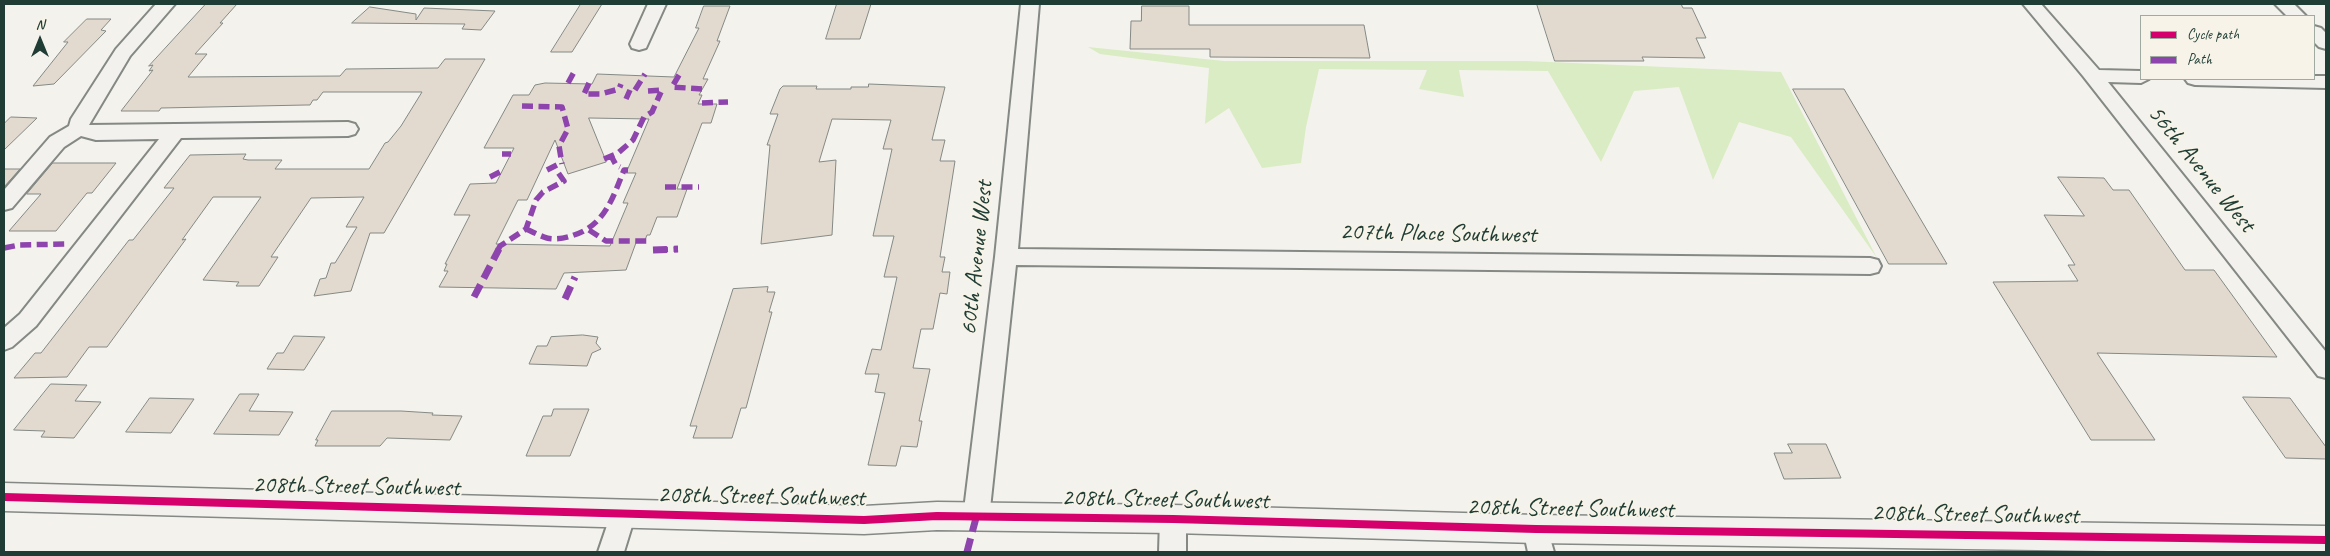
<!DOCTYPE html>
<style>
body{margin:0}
#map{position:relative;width:2330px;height:556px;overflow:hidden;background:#f4f2ec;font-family:Caveat,sans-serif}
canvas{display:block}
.frame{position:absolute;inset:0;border:5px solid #1f3d34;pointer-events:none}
.legend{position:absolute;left:2140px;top:15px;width:175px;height:65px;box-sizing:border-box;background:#f7f3e8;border:1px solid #a1aaa0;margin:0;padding:6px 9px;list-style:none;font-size:15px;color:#1f3d34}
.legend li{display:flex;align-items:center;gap:10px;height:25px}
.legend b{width:25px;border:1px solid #a1aaa0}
.north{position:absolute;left:15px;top:15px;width:50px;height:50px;-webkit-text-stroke:4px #f7f3e8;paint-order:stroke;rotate:0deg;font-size:14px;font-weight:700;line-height:20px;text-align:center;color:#1f3d34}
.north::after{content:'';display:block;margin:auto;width:18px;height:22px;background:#1f3d34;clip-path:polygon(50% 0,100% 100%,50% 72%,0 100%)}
</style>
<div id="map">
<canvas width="2330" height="556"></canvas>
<div class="frame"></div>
<ul class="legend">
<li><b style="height:6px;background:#d6006c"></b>Cycle path</li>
<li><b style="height:6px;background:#8e44ad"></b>Path</li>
</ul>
<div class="north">N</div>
</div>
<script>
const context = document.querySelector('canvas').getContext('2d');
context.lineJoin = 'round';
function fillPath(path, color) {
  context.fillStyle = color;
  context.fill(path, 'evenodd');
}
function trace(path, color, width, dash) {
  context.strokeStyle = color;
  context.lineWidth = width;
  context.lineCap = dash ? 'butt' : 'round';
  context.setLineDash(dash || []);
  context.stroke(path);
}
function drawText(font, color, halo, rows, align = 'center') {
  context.font = font + ' Caveat,sans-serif';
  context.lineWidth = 4;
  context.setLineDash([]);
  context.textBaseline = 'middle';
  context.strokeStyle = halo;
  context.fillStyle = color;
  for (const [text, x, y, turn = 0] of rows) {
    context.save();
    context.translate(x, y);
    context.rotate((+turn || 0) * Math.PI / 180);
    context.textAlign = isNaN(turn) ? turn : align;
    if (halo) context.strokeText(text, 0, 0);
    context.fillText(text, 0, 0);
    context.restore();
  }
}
const green = new Path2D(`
 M1088 47 1224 61H1526L1781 72 1877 258 1791 137 1739 122 1713 180 1679 87 1634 91 1601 162 1548 71 1459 70 1464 97 1419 89 1427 70 1319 69 1306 127 1301 163 1262 168 1229 108 1205 124 1209 68 1100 54Z`);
const building = new Path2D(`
 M206 4H237L220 23H223L195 54H207L188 77 340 76 346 69 438 68 445 59H485L384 233H370L351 291 314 296 320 279 326 278 331 263H335L357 227H346L364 197 311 198 271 257H278L259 286H236L239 282 203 280 261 197H213L182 240 186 239 107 347H89L67 377 14 378 35 353H41L129 240H133L174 188H164L190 155 246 154 243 159 248 160H282L275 169H369L385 143 388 142 401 126 422 92H323L317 100H313L310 105H306L161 108 159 111H121L153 70 149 71 153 65 149 66Z
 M581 4H602L572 52H551Z
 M837 4H871L860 39H826Z
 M1537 4H1681L1683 8H1692L1706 38H1696L1705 58 1642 57 1644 61H1555Z
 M704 6H730L717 41H720L703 79H708L699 95H702L698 104H717L711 123H702L677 189H687L677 217H657L650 235H647L645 240H637L626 270 564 273 556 289 439 287 448 271H444L447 264H445L470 215H454L470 184 496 183 514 148H484L513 95H529L535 85 545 83 592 84 597 74 674 77 699 28H696ZM589 118 649 119 626 173H636L623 203H628L610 246 496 244 518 200H527L555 140 568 174 606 162Z
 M1142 6H1189V25H1364L1370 58 1210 57V49H1130L1131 21H1141Z
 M370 7 416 14V20L424 8 495 11 481 30 462 29 465 24 352 23Z
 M87 19H111L101 30 106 31 54 84 33 86 68 42H64Z
 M869 84 945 87 932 140H945L940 161H955L940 257H945L942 272H950L947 294 940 293 933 329H921L913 368 930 369 919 421H922L917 447 901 446 896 466 868 465 885 393 875 392 879 374H865L872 349 881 350 897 277H884L894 236H873L892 149H883L891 120 832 119 819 162 836 160 832 235 761 244 770 145H767L778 114H770L780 89 783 86H817L816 89H851V87H868Z
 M1793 89H1844L1947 264H1889Z
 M11 117 37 118 4 150V124Z
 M53 163H116L92 193H87L56 231H9L41 194H27Z
 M4 169H20L4 187Z
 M2058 177 2104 178 2113 190H2129L2185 270H2214L2277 357 2097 353 2155 440H2091L1993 282 2078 281 2068 265H2075L2044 215 2084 216Z
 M768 287 767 292H775L769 312H772L746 408H741L732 438H693L697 426H690L733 289Z
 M583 335 598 337 596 343 601 349 592 353 587 366 529 364 537 346H547L551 337Z
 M294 336 325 337 304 370 267 369 277 353H283Z
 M51 384 87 385 75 401 101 402 74 438 41 437 45 431 14 430Z
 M240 394H259L249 411 293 412 279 435 214 434Z
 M2243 397 2290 398 2326 447V459L2286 458Z
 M150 398 194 399 171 433 126 432Z
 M554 409H589L570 456H526L543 416H551Z
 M332 411H401L433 413 432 415 462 416 450 440 387 438 380 446H315L318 440H316Z
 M1788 444H1826L1841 478 1784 479 1774 453H1792Z`);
const minor = new Path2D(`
 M156 4H175L130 56 89 125 348 122 355 124 358 129 355 134 348 136 181 138 36 326 12 347 4 350V328L20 314 159 139 96 140 81 136 64 147 12 208 4 210V190L50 137 69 126 71 119 116 49Z
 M648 4H666L646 48 639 50 632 48 630 44Z
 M1021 4H1039L1018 249 1870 258 1878 260 1881 266 1878 272 1870 274 1016 265 989 518 985 526 976 529 967 526 963 518 995 257Z
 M2023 4H2041L2099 70 2141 71V79H2149L2141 83 2108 82 2326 352V378L2318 376 2083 76Z
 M2275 4H2294L2306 16H2287Z
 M2314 26 2321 28 2326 33V49L2319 47 2314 42Z
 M2314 76H2326V88L2195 85 2188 83 2185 79H2314Z
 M623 502 632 505 636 513 624 552H598L614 505Z
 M1173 508 1182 511 1186 519V552H1159L1160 519 1164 511Z
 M1536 517 1545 521 1554 552H1528L1523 529 1527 521Z`);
const tertiary = new Path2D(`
 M4 483 864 506 937 502 1173 505 1536 515 2326 526V552H2180L1536 543 1173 533 937 530 864 534 4 511Z`);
const quietFar1 = new Path2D(`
 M679 75 672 87 703 89
 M568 83 574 72
 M589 83 584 94H601L619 89 621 84
 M635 90 645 74
 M648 91 664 90
 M626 99 630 90
 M702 103 728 102
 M522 106 562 107 568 129 559 146 562 164
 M502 154H511
 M610 154 616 165 620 167
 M604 159 618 153 633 140 644 117 652 112 661 92
 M547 170 557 165
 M490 177 504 170
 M665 187H699
 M526 229C533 232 540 236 547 238 556 240 566 238 574 235 605 225 613 197 624 170H628
 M589 230 606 241H650
 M4 248 19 245 66 244
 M498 250 500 246 526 229 536 200 543 192 564 181 557 171
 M657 250 678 249`);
const quiet = new Path2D(`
 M653 250 678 249
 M474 297 499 249
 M565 299 575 277
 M967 552 976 518`);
const cycleway = new Path2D(`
 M4 497 864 520 937 516 1173 519 1536 529 2326 540`);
const streetNames = [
 ["56th Avenue West",2201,169,51],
 ["207th Place Southwest",1438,234,1],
 ["60th Avenue West",977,258,-84],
 ["208th Street Southwest",356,487,1],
 ["208th Street Southwest",761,497,1],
 ["208th Street Southwest",1165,500,1],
 ["208th Street Southwest",1570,509,1],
 ["208th Street Southwest",1975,515,1]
];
fillPath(green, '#d9ecc3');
fillPath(building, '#e2dacf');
trace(building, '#848985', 1);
trace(minor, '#848985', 4);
trace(tertiary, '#848985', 3);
fillPath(minor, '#f2f1ed');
fillPath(tertiary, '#f2f1ed');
trace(quietFar1, '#8e44ad', 5.5, [11, 5.5]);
trace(quiet, '#8e44ad', 7, [14, 7]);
trace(cycleway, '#d6006c', 8);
drawText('25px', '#1f3d34', '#f7f3e8', streetNames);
</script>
